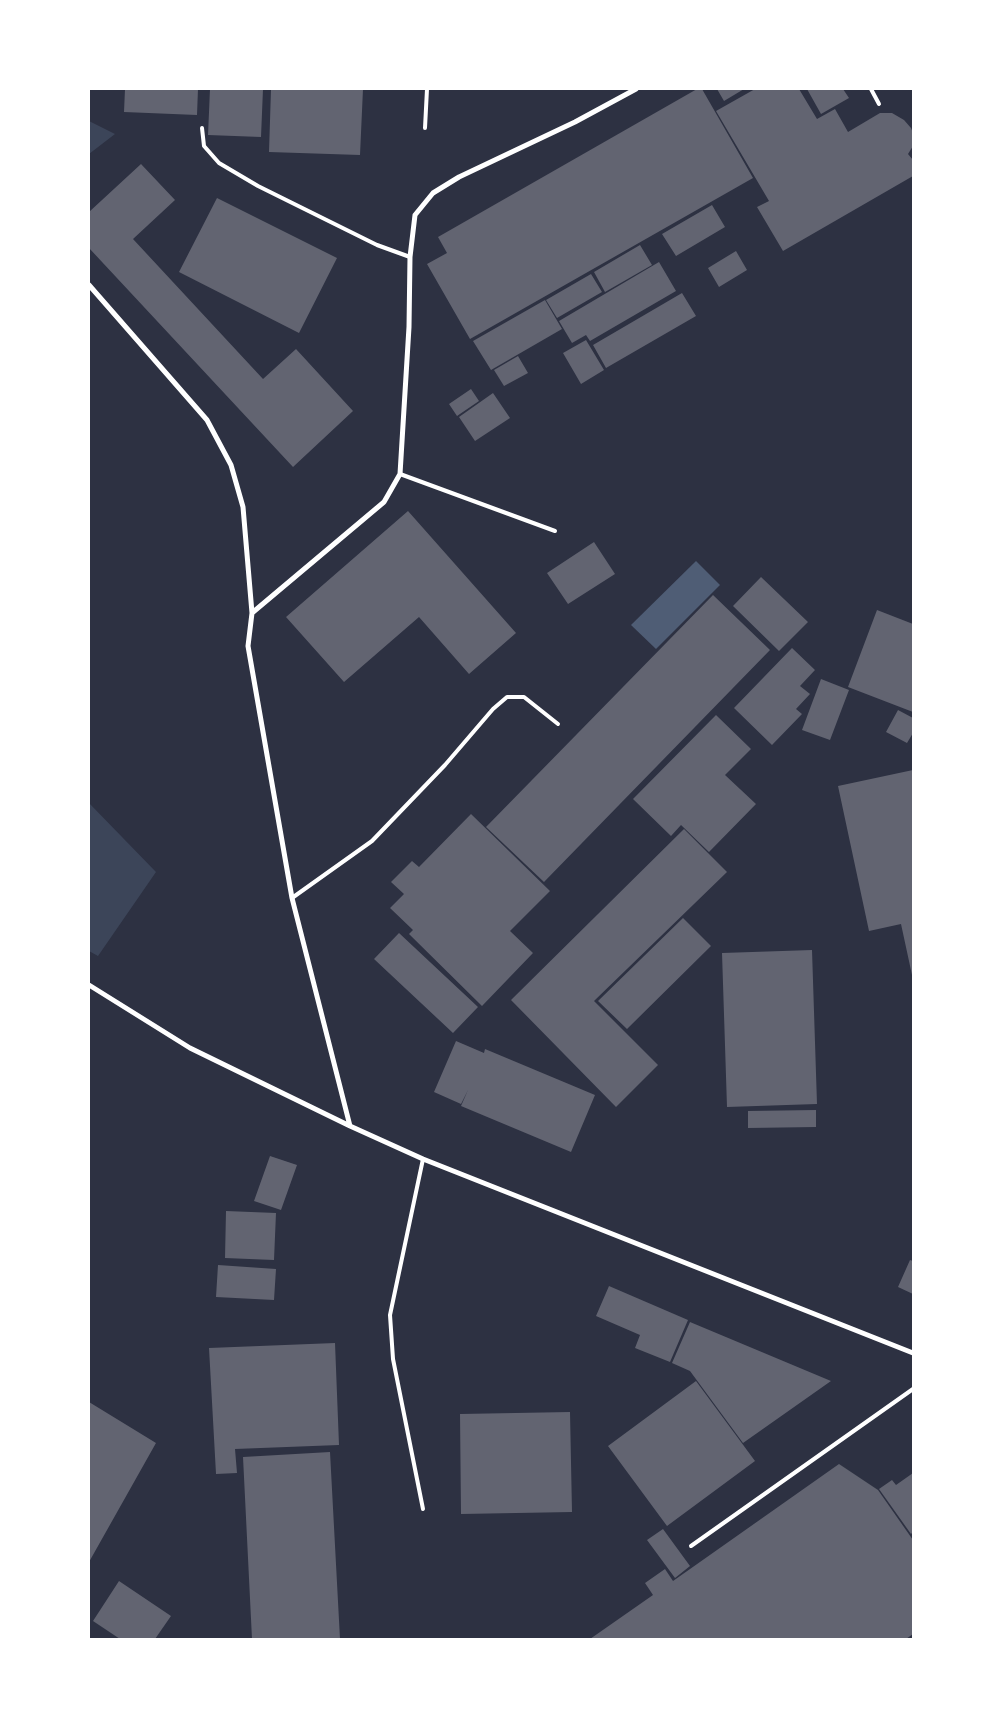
<!DOCTYPE html>
<style>
body{margin:0}
#map{position:relative;width:1002px;height:1728px;overflow:hidden;background:#2d3142;font-family:"Alegreya Sans",sans-serif}
canvas{display:block}
.frame{position:absolute;inset:0;border:90px solid #fff;pointer-events:none}
</style>
<div id="map">
<canvas width="1002" height="1728"></canvas>
<div class="frame"></div>
</div>
<script>
const context = document.querySelector('canvas').getContext('2d');
context.lineJoin = 'round';
function fillPath(path, color) {
  context.fillStyle = color;
  context.fill(path, 'evenodd');
}
function trace(path, color, width, dash) {
  context.strokeStyle = color;
  context.lineWidth = width;
  context.lineCap = dash ? 'butt' : 'round';
  context.setLineDash(dash || []);
  context.stroke(path);
}
const green = new Path2D(`
 M89 121 115 134 89 154Z
 M89 803 156 872 98 956 89 951Z`);
const water = new Path2D(`
 M696 561 720 585 656 649 631 625Z`);
const building = new Path2D(`
 M125 89H198L197 115 124 112Z
 M210 89H263L261 137 208 135Z
 M271 89H363L360 155 269 152Z
 M697 89H702L753 178 470 339 427 264 447 253 438 237Z
 M717 89H744L724 101Z
 M755 89H799L817 119 835 109 848 132 880 113H892L904 120 911 128 913 133V146L908 154 913 160V176L783 251 757 207 769 201 716 111Z
 M807 89H843L849 98 821 114Z
 M141 164 175 200 133 239 263 379 296 349 353 411 293 467 89 248V212Z
 M217 198 337 258 299 333 179 272Z
 M712 205 725 227 676 256 662 234Z
 M640 245 652 265 605 292 594 272Z
 M736 251 747 270 719 287 708 268Z
 M659 262 676 291 590 341 586 335 572 343 559 321Z
 M591 274 602 292 557 318 546 300Z
 M682 293 696 316 606 368 593 345Z
 M545 300 562 329 491 370 473 341Z
 M586 340 604 370 581 384 563 353Z
 M518 356 528 373 504 386 494 370Z
 M471 389 479 401 457 416 449 404Z
 M493 393 510 418 475 441 459 417Z
 M408 511 516 633 469 674 419 617 344 682 286 617Z
 M594 542 615 574 568 604 547 573Z
 M761 577 808 622 779 651 733 606Z
 M713 595 770 650 544 882 486 827Z
 M877 610 913 624V712L848 687Z
 M792 648 815 670 800 686 810 694 796 709 802 714 772 745 734 708Z
 M821 679 849 690 830 740 802 730Z
 M898 710 913 718V733L907 743 886 732Z
 M716 715 751 749 725 775 756 804 709 852 681 825 671 836 633 799Z
 M913 770V974L912 975 901 924 869 931 838 786Z
 M471 814 550 891 510 931 533 953 482 1006 409 934 413 930 390 908 404 894 391 882 412 861 419 867Z
 M684 829 727 872 594 1001 658 1065 616 1107 511 1000Z
 M683 918 711 946 627 1029 598 1001Z
 M399 933 478 1007 453 1033 374 959Z
 M812 950 817 1104 727 1107 722 953Z
 M456 1041 484 1053 485 1049 595 1095 571 1152 461 1106 468 1090 461 1104 434 1092Z
 M816 1110V1127L748 1128V1111Z
 M270 1156 297 1165 281 1210 254 1201Z
 M226 1211 276 1213 274 1260 225 1258Z
 M910 1260 913 1261V1294L898 1287Z
 M218 1265 276 1269 274 1300 216 1297Z
 M609 1286 688 1320 670 1362 635 1348 640 1335 596 1316Z
 M690 1322 831 1381 743 1443 690 1371 672 1363Z
 M335 1343 339 1445 235 1449 237 1473 216 1474 209 1348Z
 M696 1381 755 1461 667 1526 608 1446Z
 M89 1402 156 1443 89 1562Z
 M570 1412 572 1512 461 1514 460 1414Z
 M330 1452 340 1639H252L243 1457Z
 M839 1464 878 1490 913 1540V1634L906 1639H590L653 1595 645 1583 665 1569 673 1581Z
 M913 1473V1532L911 1534 879 1489 892 1480 896 1485Z
 M663 1529 690 1566 675 1578 647 1540Z
 M119 1581 171 1616 155 1639H120L93 1621Z`);
const service = new Path2D(`
 M871 89 879 104
 M202 128 204 146 219 163 258 186 377 245 410 257
 M425 128 427 89
 M400 474 555 531
 M292 898 372 841 445 765 493 709 507 697H524L558 724
 M423 1509 393 1359 390 1315 423 1159
 M691 1546 913 1389`);
const minor = new Path2D(`
 M89 285 207 420 231 465 243 507 252 613
 M89 985 190 1048 350 1126 423 1159 913 1353
 M350 1126 292 898 248 646 252 613 384 502 400 474 409 327 410 257 415 215 433 193 459 177 575 122 636 89`);
fillPath(green, '#3c4559');
fillPath(water, '#4f5d75');
fillPath(building, '#626471');
trace(service, '#fff', 4);
trace(minor, '#fff', 5);
</script>
